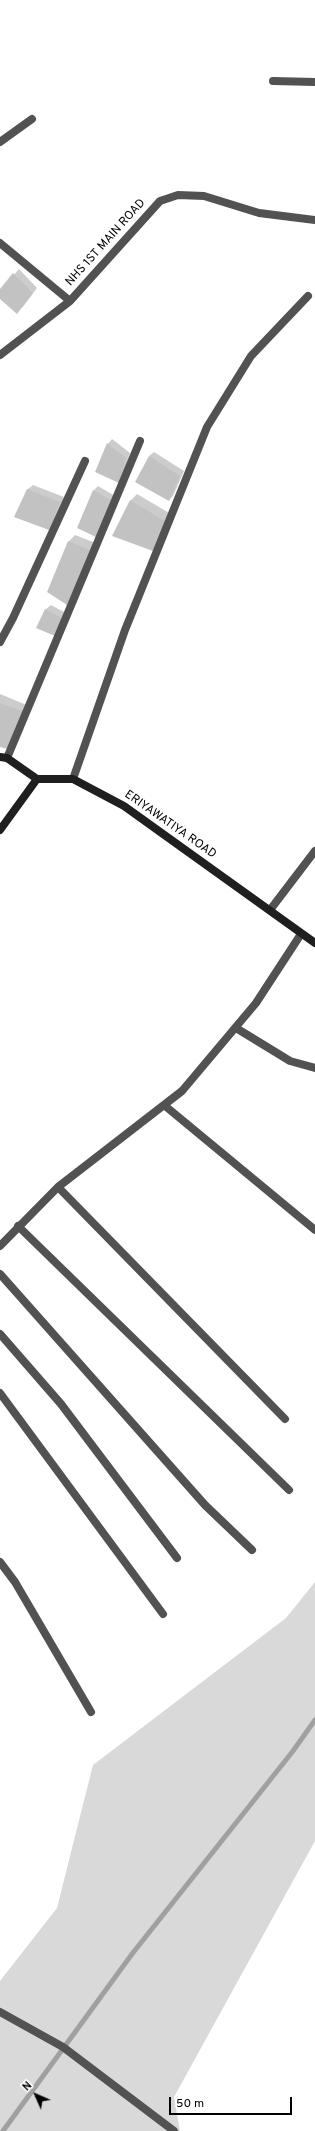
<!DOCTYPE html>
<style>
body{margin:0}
#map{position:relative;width:315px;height:2131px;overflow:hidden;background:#fff;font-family:Overpass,sans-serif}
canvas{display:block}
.north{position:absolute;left:16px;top:2075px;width:40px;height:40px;-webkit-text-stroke:3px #fff;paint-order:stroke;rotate:315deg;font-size:11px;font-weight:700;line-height:16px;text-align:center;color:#000}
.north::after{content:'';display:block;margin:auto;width:14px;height:18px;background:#000;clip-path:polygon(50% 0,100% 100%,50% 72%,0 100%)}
.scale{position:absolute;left:169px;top:2097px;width:123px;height:18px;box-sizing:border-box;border:2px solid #000;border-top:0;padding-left:5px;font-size:12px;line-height:14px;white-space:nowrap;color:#000;-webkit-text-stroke:3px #fff;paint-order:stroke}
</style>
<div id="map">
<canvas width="315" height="2131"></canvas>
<div class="north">N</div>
<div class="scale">50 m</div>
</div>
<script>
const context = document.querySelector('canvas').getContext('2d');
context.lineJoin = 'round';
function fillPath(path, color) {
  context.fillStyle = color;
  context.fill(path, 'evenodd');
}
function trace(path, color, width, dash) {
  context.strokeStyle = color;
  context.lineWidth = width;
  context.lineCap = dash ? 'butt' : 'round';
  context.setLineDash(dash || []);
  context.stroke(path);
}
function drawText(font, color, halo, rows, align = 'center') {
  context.font = font + ' Overpass,sans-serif';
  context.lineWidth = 3.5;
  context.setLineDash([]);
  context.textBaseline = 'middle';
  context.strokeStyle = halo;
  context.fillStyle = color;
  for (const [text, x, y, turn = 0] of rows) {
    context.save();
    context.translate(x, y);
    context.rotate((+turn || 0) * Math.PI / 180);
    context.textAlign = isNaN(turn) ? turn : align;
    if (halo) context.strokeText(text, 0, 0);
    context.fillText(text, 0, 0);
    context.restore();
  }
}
const green = new Path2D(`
 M315 1582V1841L174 2097 180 2131H0V1981L57 1908 93 1765 286 1618Z`);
const shadow = new Path2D(`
 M19 269 37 288 22 308 0 297V291Z
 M112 439 130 453 123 477 96 471 108 444Z
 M154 452 184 471 173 496 169 500 149 456Z
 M33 485 64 497 54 524 49 529 15 517 28 489Z
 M98 486 115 496 101 531 93 491Z
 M137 494 171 514 159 543 130 501Z
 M75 535 96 543 67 604 69 541Z
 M51 605 66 613 54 635 38 627 46 609Z
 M0 694 29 706 0 746Z`);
const stream = new Path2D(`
 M3 2131 132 1954 293 1751 315 1720`);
const building = new Path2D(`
 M13 273 33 293 17 314 0 299V289Z
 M107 443 126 458 119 483 95 472Z
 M149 456 180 476 169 501 135 482Z
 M27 489 60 502 49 530 14 517Z
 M93 490 111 500 96 537 77 528Z
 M130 500 165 521 153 551 112 536Z
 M68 541 90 550 67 605 47 592Z
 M45 609 62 618 55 636 36 628Z
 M0 703 24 712 8 749 0 747Z`);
const street = new Path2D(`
 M273 81 315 82
 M0 142 32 119
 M0 243 70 301
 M0 355 70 301 160 201 178 195 204 196 259 213 315 220
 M0 642 13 618 85 461
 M7 758 140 441
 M73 779 125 630 207 427 251 356 308 296
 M270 910 315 851
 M236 1028 290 1061 315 1068
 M164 1105 315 1230
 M58 1187 285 1419
 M18 1226 289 1490
 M0 1246 58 1187 182 1091 256 1003 301 934
 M0 1274 205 1505 252 1550
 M0 1334 61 1404 177 1558
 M0 1393 163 1614
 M0 1562 15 1582 91 1712
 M0 2012 63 2047 174 2131`);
const secondary = new Path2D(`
 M0 757 7 758 37 779H73L124 806 315 943
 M0 830 37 779`);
const streetNames = [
 ["NHS 1ST MAIN ROAD",106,243,-48],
 ["ERIYAWATIYA ROAD",170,825,35]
];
fillPath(green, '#d9d9d9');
fillPath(shadow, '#0003');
trace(stream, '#a0a0a0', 5);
fillPath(building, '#c2c2c2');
trace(street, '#525252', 8);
trace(secondary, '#1f1f1f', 8);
drawText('12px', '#000', '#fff', streetNames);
</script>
